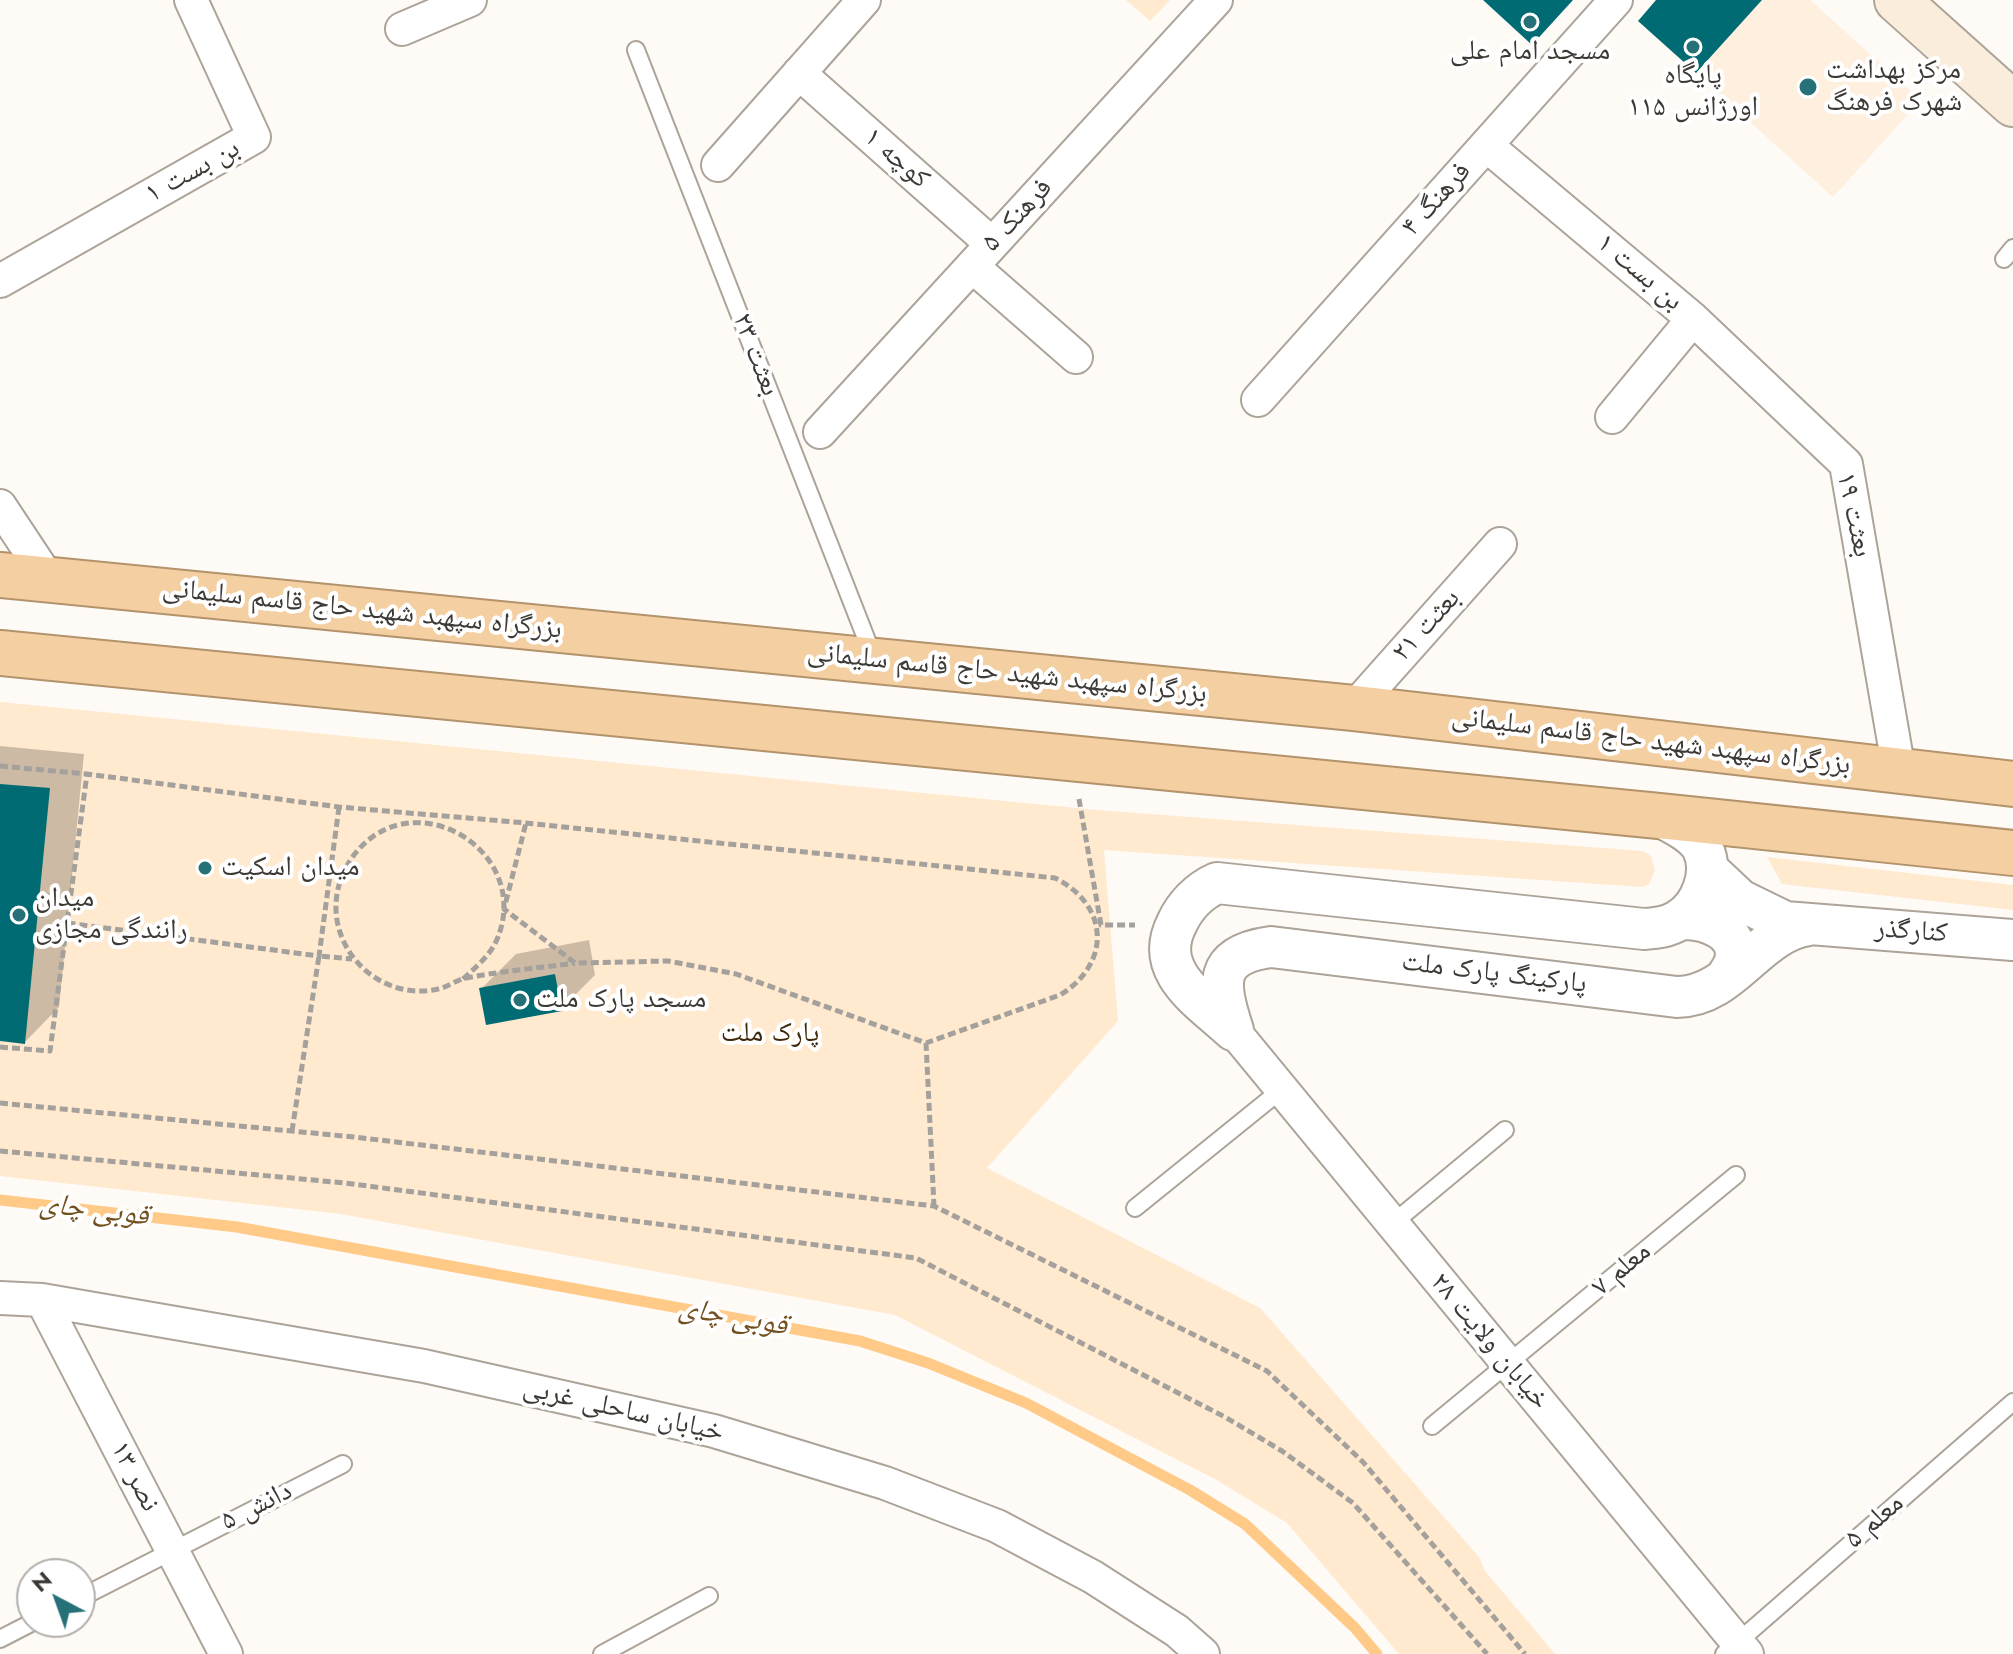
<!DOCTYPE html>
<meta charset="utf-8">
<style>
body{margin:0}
#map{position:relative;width:2013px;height:1654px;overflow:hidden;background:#fefaf5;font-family:Jost,sans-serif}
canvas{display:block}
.north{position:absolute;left:16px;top:1558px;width:80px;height:80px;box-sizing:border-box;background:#fff;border:2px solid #b1b0ae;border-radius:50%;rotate:319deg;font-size:22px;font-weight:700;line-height:32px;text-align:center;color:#3d3935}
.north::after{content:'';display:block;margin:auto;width:28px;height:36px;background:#267077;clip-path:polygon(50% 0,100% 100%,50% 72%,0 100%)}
</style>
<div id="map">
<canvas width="2013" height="1654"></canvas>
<div class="north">N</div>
</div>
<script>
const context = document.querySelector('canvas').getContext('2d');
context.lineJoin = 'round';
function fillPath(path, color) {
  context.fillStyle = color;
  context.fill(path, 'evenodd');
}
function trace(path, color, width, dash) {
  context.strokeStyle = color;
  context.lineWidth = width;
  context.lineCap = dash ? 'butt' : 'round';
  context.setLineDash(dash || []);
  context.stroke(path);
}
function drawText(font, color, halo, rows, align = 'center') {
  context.font = font + ' Jost,"Noto Naskh Arabic",sans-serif';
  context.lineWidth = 8;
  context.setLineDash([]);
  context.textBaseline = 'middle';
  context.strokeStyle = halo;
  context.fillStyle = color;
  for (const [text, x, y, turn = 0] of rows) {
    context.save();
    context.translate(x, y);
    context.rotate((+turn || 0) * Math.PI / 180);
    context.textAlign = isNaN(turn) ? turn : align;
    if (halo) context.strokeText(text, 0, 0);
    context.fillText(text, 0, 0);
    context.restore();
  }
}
const built = new Path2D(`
 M1762 0H1810L1921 100 1833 197 1696 73Z`);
const green = new Path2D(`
 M1126 0H1170L1150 21Z
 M0 702 1096 810 1643 851 1651 856 1655 870 1649 884 1643 887 1104 850 1118 1021 987 1168 1260 1308 1479 1557 1485 1571 1555 1654H1399L1287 1523 1215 1479 895 1315 341 1214 0 1176Z
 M1767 857 2013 885V910L1782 884Z`);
const shadow = new Path2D(`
 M0 746 84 754 59 1007 25 1042 0 1039Z
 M589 940 595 975 561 1009 481 989 516 954Z`);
const stream = new Path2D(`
 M0 1200 237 1227 860 1341 928 1363 1026 1403 1190 1490 1245 1524 1355 1628 1377 1654`);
const building = new Path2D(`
 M1483 0H1573L1532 45Z
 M1656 0H1762L1696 73 1638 21Z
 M0 784 50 788 25 1044 0 1041Z
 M555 974 562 1011 486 1025 479 988Z`);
const path = new Path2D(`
 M0 766 87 774
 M1079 799 1101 925H1135
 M339 807 319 956 67 923 87 774 339 807 526 823 1055 878C1109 905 1112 963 1060 995L926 1043 736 974 668 961 575 963 504 909 526 823
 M463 979C477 966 491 955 498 937 531 852 418 782 358 850 339 872 331 901 339 929 351 971 394 999 438 989 448 987 456 980 466 978 502 971 539 968 575 963
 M926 1043 934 1206
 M0 1047 50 1051 67 923
 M0 1103 354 1137 934 1206 1267 1371 1363 1462 1525 1654
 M292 1131 319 956 352 959
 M0 1151 345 1183 916 1258 1225 1417 1282 1451 1353 1503 1487 1654`);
const service = new Path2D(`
 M636 50 873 656
 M2004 259 2013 248
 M1135 1208 1281 1090
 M1392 1224 1505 1130
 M1432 1426 1736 1175
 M80 1598 343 1464
 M0 1639 33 1622
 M602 1654 709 1596
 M1724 1654 2013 1402`);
const minor = new Path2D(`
 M402 29 470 0
 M799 73 992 244
 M1486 145 1693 319 1612 417
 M718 165 864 0
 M972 266 1076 357
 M0 281 254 137 191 0
 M1693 319 1846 464 1899 771
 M1258 400 1616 0
 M820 432 1216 0
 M0 506 49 580
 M1354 708 1500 544
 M1233 1030 1747 1654
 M0 1298 42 1300 424 1366 714 1431 885 1483 997 1526 1093 1577 1177 1631 1203 1654
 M42 1300 226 1654`);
const tertiary = new Path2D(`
 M1707 869 1740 900 1785 922 2013 940
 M1681 919C1704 918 1742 930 1735 961 1734 966 1729 973 1726 978
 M1233 1030C1201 1000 1152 972 1177 923 1185 906 1199 891 1217 883L1644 929C1657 928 1668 927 1679 920 1701 907 1714 873 1703 849 1695 833 1674 824 1659 816
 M1233 1030C1218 985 1212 955 1271 947L1677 997C1732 997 1757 932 1809 925`);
const secondary = new Path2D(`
 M1897 0 2013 104`);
const trunk = new Path2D(`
 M0 575 1354 708 2013 784
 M0 653 1659 816 2013 853`);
const markers = [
 [1530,22,8,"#267077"],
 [1693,47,8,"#267077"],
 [1808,87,10,"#267077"],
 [205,868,8,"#267077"],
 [19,915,8,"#267077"],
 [520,1000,8,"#267077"]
];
const poiNames = [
 ["مسجد امام علی",1530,52,"center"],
 ["مرکز بهداشت",1826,71],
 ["شهرک فرهنگ",1826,103],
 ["پایگاه",1693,76,"center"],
 ["اورژانس ۱۱۵",1693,108,"center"],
 ["میدان اسکیت",221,868],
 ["میدان",35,899],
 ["رانندگی مجازی",35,931],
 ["مسجد پارک ملت",536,1000]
];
const streetNames = [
 ["کوچه ۱",896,159,41],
 ["بن بست ۱",193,172,-29],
 ["فرهنگ ۴",1437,200,-48],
 ["فرهنک ۵",1018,216,-47],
 ["بن بست ۱",1639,273,40],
 ["بعثت ۲۳",755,355,69],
 ["بعثت ۱۹",1853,515,78],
 ["بزرگراه سپهبد شهید حاج قاسم سلیمانی",362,610,6],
 ["بعثت ۲۱",1427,626,-48],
 ["بزرگراه سپهبد شهید حاج قاسم سلیمانی",1007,674,6],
 ["بزرگراه سپهبد شهید حاج قاسم سلیمانی",1651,742,7],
 ["کنارگذر",1911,932,4],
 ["پارکینگ پارک ملت",1494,974,7],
 ["معلم ۷",1622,1270,-40],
 ["خیابان ولایت ۲۸",1489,1342,50],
 ["خیابان ساحلی غربی",623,1411,13],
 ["نصر ۱۳",134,1477,63],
 ["دانش ۵",257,1507,-27],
 ["معلم ۵",1875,1522,-41]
];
const parkNames = [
 ["پارک ملت",770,1034]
];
const waterNames = [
 ["قوبی چای",94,1211,7],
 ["قوبی چای",733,1318,10]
];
fillPath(built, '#feefde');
fillPath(green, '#ffe9cf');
fillPath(shadow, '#0003');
trace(stream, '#ffca88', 11);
fillPath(building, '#006b73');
trace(service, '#aca399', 20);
trace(minor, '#aca399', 36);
trace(tertiary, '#aca399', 44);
trace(secondary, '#aca399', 48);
trace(trunk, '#b2936c', 48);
trace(path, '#a4a09c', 5, [8, 4]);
trace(service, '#fff', 16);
trace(minor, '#fff', 32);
trace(tertiary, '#fff', 40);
trace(secondary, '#fbeddc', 44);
trace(trunk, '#f4cfa2', 44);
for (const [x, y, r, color] of markers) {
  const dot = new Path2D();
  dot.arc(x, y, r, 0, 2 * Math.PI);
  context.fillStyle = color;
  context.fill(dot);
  trace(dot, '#fff', 3);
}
drawText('28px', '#3d3935', '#fff', poiNames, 'left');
drawText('28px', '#3d3935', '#fff', streetNames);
drawText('28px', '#3e290b', '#fff', parkNames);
drawText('italic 30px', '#73501f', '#fff', waterNames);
</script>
